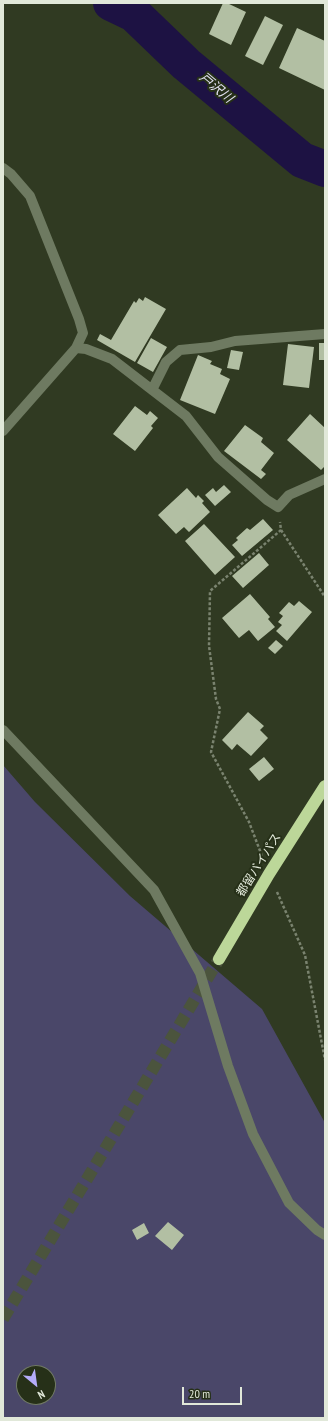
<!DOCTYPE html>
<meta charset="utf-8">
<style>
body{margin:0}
#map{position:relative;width:328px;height:1421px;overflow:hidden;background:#303a22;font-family:"PT Sans Narrow",sans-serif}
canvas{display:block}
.frame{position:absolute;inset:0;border:4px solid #e1e8d9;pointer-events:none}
.north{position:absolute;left:16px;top:1365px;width:40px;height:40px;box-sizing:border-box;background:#263018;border:1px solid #717a65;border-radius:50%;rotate:151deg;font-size:11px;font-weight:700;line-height:16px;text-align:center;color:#e1e8d9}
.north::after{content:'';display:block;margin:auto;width:14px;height:18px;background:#b4acf9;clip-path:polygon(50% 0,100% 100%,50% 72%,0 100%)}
.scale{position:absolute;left:182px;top:1387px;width:60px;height:18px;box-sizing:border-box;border:2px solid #e1e8d9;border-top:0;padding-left:5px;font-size:12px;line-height:14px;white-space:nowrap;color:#e1e8d9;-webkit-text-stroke:3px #263018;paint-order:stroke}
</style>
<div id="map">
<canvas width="328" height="1421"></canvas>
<div class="frame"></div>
<div class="north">N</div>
<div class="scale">20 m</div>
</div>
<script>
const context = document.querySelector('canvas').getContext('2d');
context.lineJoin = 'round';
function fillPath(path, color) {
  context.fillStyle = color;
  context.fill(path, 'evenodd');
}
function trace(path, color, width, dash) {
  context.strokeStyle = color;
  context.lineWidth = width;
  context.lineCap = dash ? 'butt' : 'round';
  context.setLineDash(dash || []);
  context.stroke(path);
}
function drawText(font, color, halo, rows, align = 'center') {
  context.font = font + ' "PT Sans Narrow","Noto Sans JP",sans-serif';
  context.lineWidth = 4;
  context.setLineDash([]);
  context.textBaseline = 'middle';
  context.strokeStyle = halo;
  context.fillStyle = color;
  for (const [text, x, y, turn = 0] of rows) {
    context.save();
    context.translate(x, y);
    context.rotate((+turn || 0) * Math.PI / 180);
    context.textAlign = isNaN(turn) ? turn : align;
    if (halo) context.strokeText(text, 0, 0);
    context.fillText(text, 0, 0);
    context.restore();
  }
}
const green = new Path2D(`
 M3 765 35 802 130 896 262 1009 325 1123V1418H3ZM24 1373H48V1397H24Z`);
const river = new Path2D(`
 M111 3 134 14 186 64 302 160 325 169`);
const building = new Path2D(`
 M223 3H227L246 12 231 45 209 34Z
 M265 16 283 25 263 65 245 56Z
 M297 28 325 41V90L279 68Z
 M145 297 166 309 135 362 97 340 100 334 111 340 134 301 136 303 139 298 143 301Z
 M151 338 167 347 153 372 137 363Z
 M319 343H325V360H319Z
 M288 344 314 347 309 388 283 385Z
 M231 350 243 352 239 370 227 368Z
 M198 355 212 361 210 364 222 369 220 374 230 379 215 414 180 400Z
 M135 406 147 415 150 411 158 418 151 426 153 428 135 451 113 434Z
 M310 414 325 428V466L321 470 287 440Z
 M245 425 263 438 261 442 274 453 261 470 266 474 261 479 224 451Z
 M224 485 231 492 215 506 205 495 213 488 216 492Z
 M187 488 196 498 198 495 204 501 202 503 210 512 189 532 184 527 176 534 158 515Z
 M263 519 273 530 242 556 232 545 238 540 236 538 247 528 250 530Z
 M204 524 235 557 215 575 185 541Z
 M259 553 269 565 243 588 232 576Z
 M250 594 270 617 268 619 275 627 258 641 249 630 239 638 222 618Z
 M299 601 312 612 287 641 276 631 282 625 278 622 283 616 279 613 289 602 294 606Z
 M276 640 283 646 275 654 268 648Z
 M248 712 264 726 260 730 268 738 251 756 237 744 232 750 222 740Z
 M264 757 274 769 259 781 249 769Z
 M168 1222 184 1235 172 1250 155 1236Z
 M144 1223 149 1233 137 1240 132 1230Z`);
const highwayTunnel = new Path2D(`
 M3 1319 219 959`);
const path = new Path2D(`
 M281 530 325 597
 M262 856 249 822 211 752 220 709 216 699 209 646 210 591 281 530 280 522
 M277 892 305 955 325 1060`);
const minor = new Path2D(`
 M3 168 11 174 30 196 79 319 83 333 76 348
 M152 390 166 362 180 350 211 347 235 341 325 334
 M3 431 76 348 86 349 112 359 186 416 218 457 267 500 278 507 289 495 325 479
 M3 730 154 890 200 973 228 1066 253 1134 289 1203 317 1230 325 1235`);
const highway = new Path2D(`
 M219 959 269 874 325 786`);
const streetNames = [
 ["都留バイパス",259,865,-58]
];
const waterNames = [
 ["戸沢川",216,88,40]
];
fillPath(green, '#4a4769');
trace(river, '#1d1243', 36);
fillPath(building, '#b2bfa3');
trace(highwayTunnel, '#4b543d', 12, [12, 6]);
trace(path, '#7a836f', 2.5, [3, 2]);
trace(minor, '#6e7a61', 10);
trace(highway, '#bcd799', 12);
drawText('12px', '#e1e8d9', '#263018', streetNames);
drawText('italic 13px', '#e3e2f4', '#263018', waterNames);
</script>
